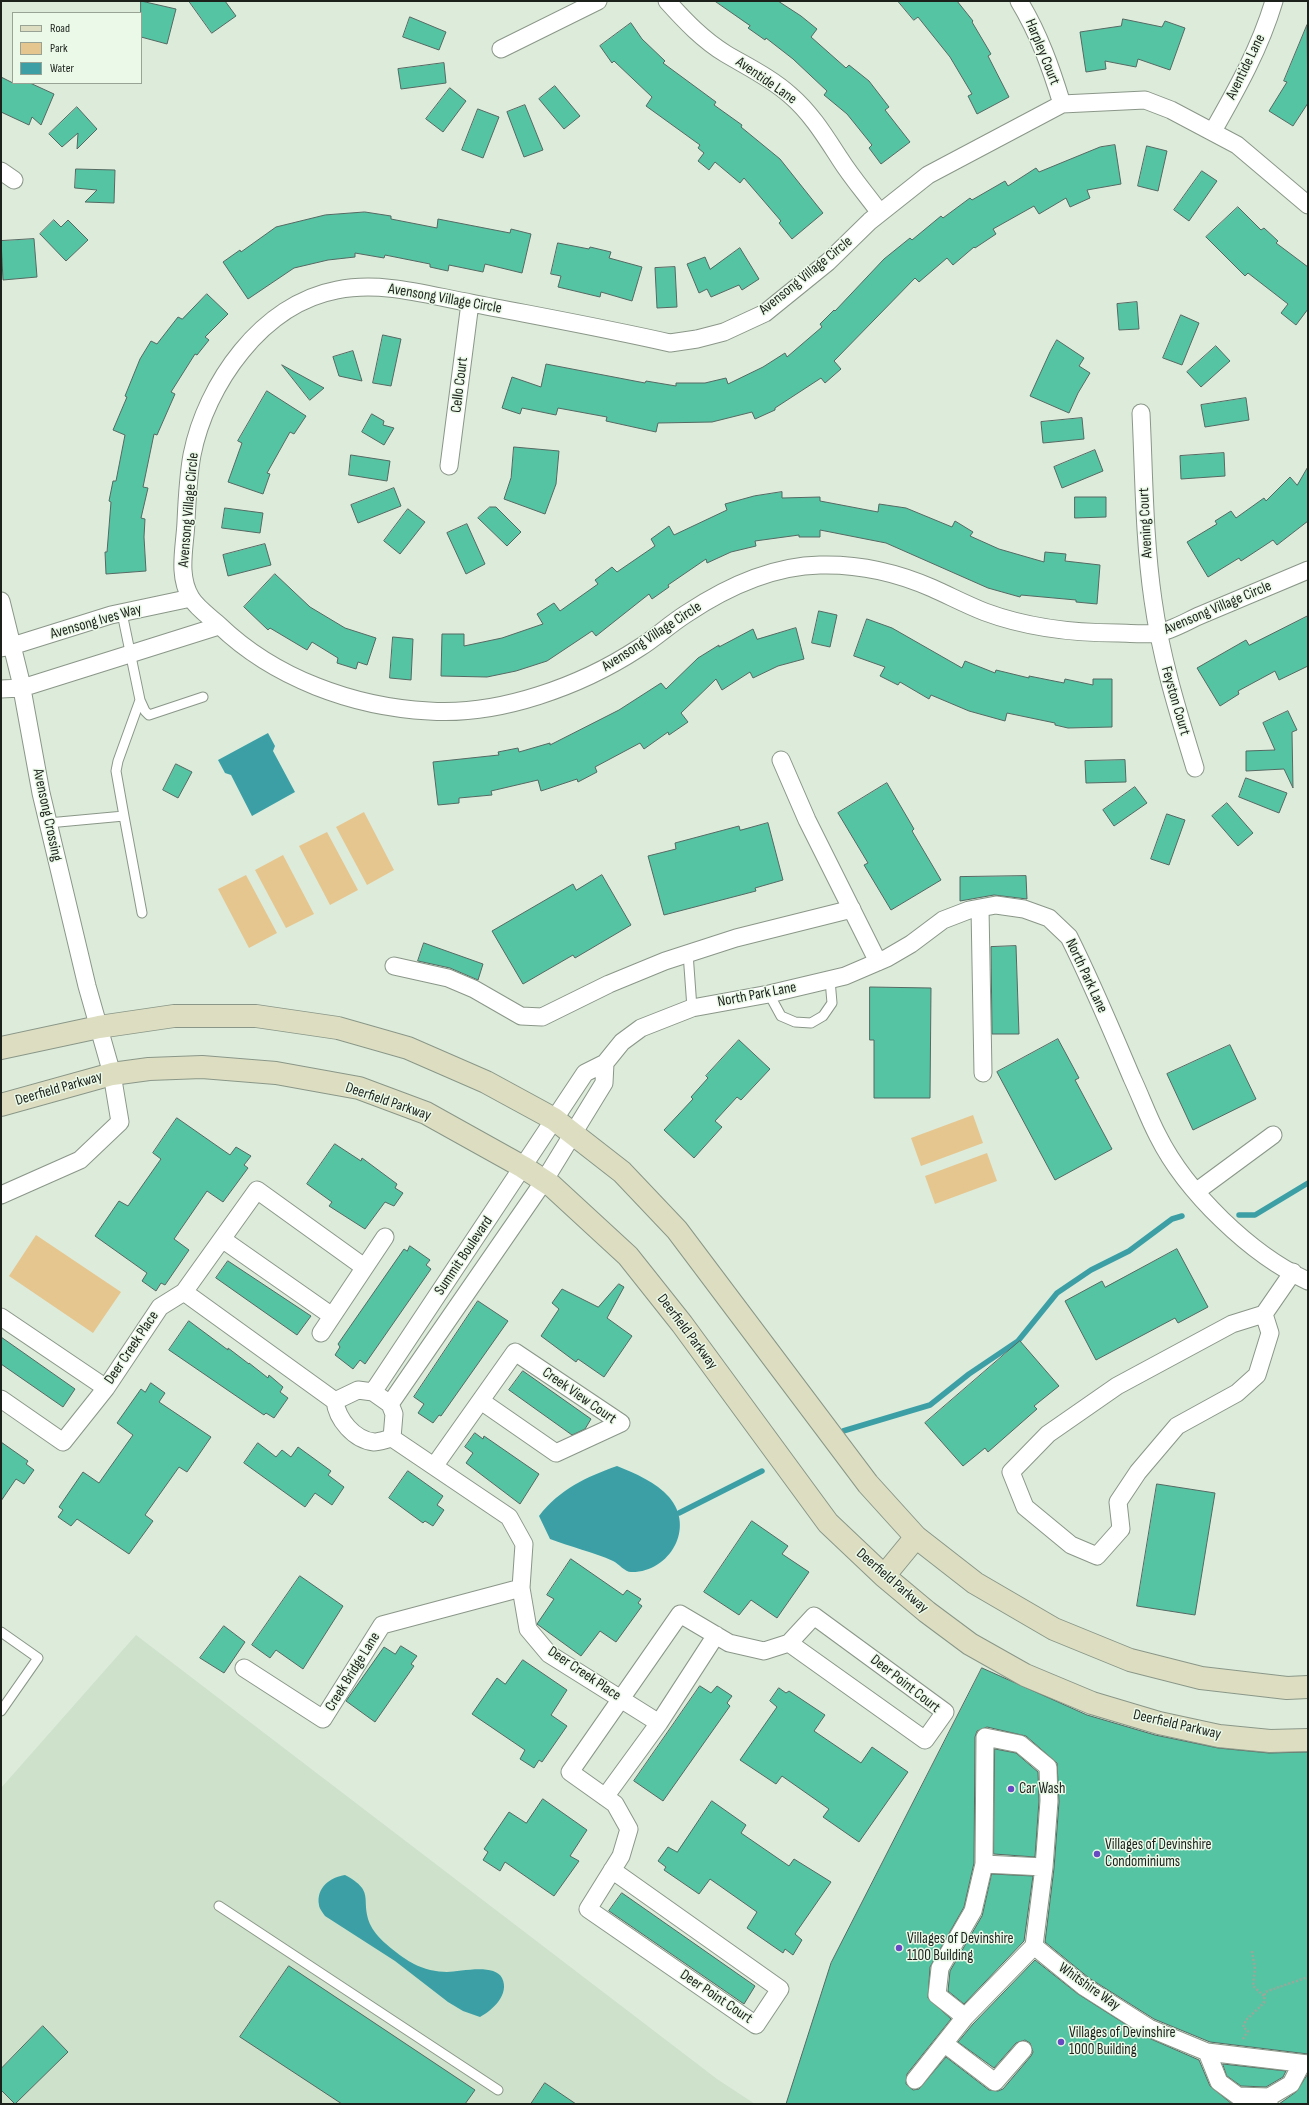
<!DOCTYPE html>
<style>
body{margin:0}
#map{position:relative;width:1309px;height:2105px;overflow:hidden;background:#ddebdb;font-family:"Sofia Sans Condensed",sans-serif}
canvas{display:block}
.frame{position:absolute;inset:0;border:2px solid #1c211b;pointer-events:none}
.legend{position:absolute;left:12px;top:12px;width:130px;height:72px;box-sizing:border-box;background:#ebf9e8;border:1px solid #98a396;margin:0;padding:5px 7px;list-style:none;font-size:12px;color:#1c211b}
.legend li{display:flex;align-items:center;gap:8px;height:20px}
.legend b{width:20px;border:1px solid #98a396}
</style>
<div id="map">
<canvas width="1309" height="2105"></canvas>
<div class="frame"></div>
<ul class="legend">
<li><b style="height:5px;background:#dddec1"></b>Road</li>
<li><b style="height:11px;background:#e6c68f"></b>Park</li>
<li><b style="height:11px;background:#3c9fa5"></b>Water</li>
</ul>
</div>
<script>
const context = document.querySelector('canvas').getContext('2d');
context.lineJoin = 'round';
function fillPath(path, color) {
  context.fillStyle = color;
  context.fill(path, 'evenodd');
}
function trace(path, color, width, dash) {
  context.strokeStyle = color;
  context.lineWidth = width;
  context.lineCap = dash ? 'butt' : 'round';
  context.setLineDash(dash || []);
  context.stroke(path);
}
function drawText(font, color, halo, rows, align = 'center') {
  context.font = font + ' "Sofia Sans Condensed",sans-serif';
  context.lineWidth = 3;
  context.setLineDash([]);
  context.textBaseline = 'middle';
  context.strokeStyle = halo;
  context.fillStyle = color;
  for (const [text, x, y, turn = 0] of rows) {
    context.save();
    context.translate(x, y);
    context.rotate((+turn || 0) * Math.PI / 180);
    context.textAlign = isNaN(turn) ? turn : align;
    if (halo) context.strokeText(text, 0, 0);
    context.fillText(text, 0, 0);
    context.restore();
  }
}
const built = new Path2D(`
 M136 1635 717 2079 755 2104H1V1788Z`);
const green = new Path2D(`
 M364 812 394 870 367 885 336 827Z
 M327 832 358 890 330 905 299 846Z
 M283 855 314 914 286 928 255 870Z
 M246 875 277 933 249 948 218 889Z
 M973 1115 983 1143 921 1166 911 1138Z
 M987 1153 997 1181 935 1204 925 1176Z
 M36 1235 121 1292 93 1333 9 1276Z`);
const water = new Path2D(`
 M268 733 275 746 273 751 295 792 252 816 231 775 225 773 218 760Z
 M617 1466C636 1474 656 1482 669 1497 696 1528 669 1573 631 1572 625 1572 619 1564 613 1561 594 1552 570 1547 550 1539L539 1516C560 1489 586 1477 617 1466Z
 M345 1875C377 1892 359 1900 371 1926 377 1939 401 1957 414 1964 423 1969 437 1972 447 1972 460 1972 494 1963 502 1978 510 1994 493 2010 480 2017L463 2011 448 2002 395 1961 325 1916C323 1913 319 1908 319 1905 316 1887 331 1877 345 1875Z`);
const stream = new Path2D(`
 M1239 1215H1255L1308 1183
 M843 1431 930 1405 969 1374 1018 1341 1057 1293 1091 1270 1129 1251 1172 1219 1182 1216
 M679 1513 762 1471`);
const building = new Path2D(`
 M141 1 176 9 167 44 141 37Z
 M189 1H225L236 16 212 33Z
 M715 1H778L801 16 817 29 811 37 846 68 849 65 869 81 889 107 885 110 910 142 881 164 869 148 872 145 847 114 824 95 827 91 793 59 766 38 765 40 748 28 750 26Z
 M898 1H957L973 21 972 22 991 54 988 56 1009 97 977 114 968 96 972 94 950 57 918 17 914 20Z
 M410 17 446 32 439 50 403 37Z
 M1123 19 1162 27 1165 21 1185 28 1170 70 1138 59 1136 67 1105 61 1106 69 1086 72 1080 32 1121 26Z
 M631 23 642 39 665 61 663 63 716 102 714 105 742 125 741 127 780 159 823 213 792 239 779 223 781 221 744 178 740 183 715 162 709 170 698 161 704 153 698 148 700 145 646 106 652 97 614 61 612 63 600 46Z
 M1307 25 1308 103 1293 126 1269 111 1287 82 1284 81Z
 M444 63 446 83 401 89 398 69Z
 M1 77 13 83H30L54 94 41 125 32 117 29 125 1 112Z
 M555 86 580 116 564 129 539 99Z
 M450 88 466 101 443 132 426 119Z
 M525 105 543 150 524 157 507 112Z
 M77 107 97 129 77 149 78 133 62 147 49 134Z
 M478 109 499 117 483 158 462 150Z
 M1115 145 1121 184 1087 190 1090 198 1070 207 1066 198 1039 214 1034 206 993 229 996 234 975 248 974 247 953 265 947 258 919 282 915 278 834 361 841 369 825 383 821 378 775 408V410L755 419 752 412 712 422 658 423 656 432 606 421 607 417 558 408 556 415 522 408 520 414 502 408 512 377 541 387 546 364 645 383 646 381 676 386V383H705L726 378 728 384 763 367 785 353 787 357 822 327 820 324 834 310 835 311 884 259 910 238 912 240 941 216 943 218 970 198 972 200 1005 181 1008 186 1036 168 1039 172 1100 147Z
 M1147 146 1167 151 1158 191 1138 186Z
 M76 169 115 170 114 203 85 202 97 190 75 188Z
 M1202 171 1217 181 1189 221 1174 210Z
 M1238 207 1261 230 1264 228 1278 241 1276 243 1308 267V309L1296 325 1281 313 1288 304 1248 273 1245 276 1206 237Z
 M365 212 391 216V219L437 228 438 219 510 233 511 229 531 234 522 273 485 264 483 272 449 265 448 271 430 267V264L385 255 384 258 355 253V257L328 260 294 268 248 299 223 262 240 250 241 252 276 227 325 215Z
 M54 220 61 227 68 220 88 240 66 261 40 234Z
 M34 239 37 277 3 280 1 241Z
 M558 243 589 249 590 247 611 252 609 258 642 267 632 301 601 292 600 297 558 287 561 276 551 274Z
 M740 248 759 279 742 290 739 285 711 297 707 289 699 293 687 264 705 257 710 269Z
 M675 267 677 307 657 308 655 268Z
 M207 294 228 314 205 337 209 340 197 355 195 354 171 392 175 394 157 435 154 434 143 487 148 488 141 518 145 519 144 537 146 571 106 574 105 552H107L111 502 109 501 113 481H116L125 435 113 430 127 397 125 396 140 359 151 341 157 344 178 317 182 319Z
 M1137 302 1139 329 1119 330 1117 304Z
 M1181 315 1199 323 1182 365 1163 358Z
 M383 335 401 339 391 386 373 383Z
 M1057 340 1084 358 1079 366 1090 373 1078 393 1069 413 1030 396 1050 352Z
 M1216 346 1230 361 1201 387 1187 372Z
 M353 351 362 381 339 376 333 357Z
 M282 365 324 388 310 400Z
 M267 391 306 416 294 434 290 432 267 473 270 474 263 494 228 482 242 443 238 441Z
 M1246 398 1249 420 1205 427 1201 405Z
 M372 414 384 421 383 425 394 428 384 445 362 432Z
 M1082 418 1084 439 1043 443 1041 422Z
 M514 447 559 451 556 484 545 514 504 499 511 478Z
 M1095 450 1103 471 1062 488 1054 467Z
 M1224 453 1225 476 1181 479 1180 456Z
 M351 455 390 461 387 481 349 475Z
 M1308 467V521L1277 545 1273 540 1241 561 1239 558 1208 577 1187 542 1217 524 1215 521 1231 511 1236 518 1264 498 1266 501 1290 477 1297 485Z
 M394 488 401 506 358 523 351 505Z
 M782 492V498L820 497V501L878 512 879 504 906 508 952 527 955 521 973 532 970 536 999 549 1044 562 1045 552 1066 554 1065 561 1100 565 1097 604 1076 602V600L1021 595 1020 597 988 588 886 543 820 530V537H799V535L755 541 756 546 731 552 707 563 706 559 668 585 669 587 652 599 649 594 596 636 592 631 547 661 516 671 487 677 441 676 442 634H464V646L502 638 543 624 537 614 554 603 560 611 598 584 595 580 612 567 617 572 655 546 651 539 669 526 674 535 727 510 725 504 754 496Z
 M1075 497H1106V517L1075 518Z
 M490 507H496L521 532 507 546 478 518Z
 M225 508 263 513 260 533 222 528Z
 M408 509 425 522 400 554 384 541Z
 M467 524 485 564 466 574 447 533Z
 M265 544 271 565 228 576 223 555Z
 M275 574 310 607 345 628 376 638 367 665 358 662 356 669 337 663 338 658 312 642 307 650 270 628 268 630 244 607Z
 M819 611 837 615 830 647 812 643Z
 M1308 616V666L1279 680 1275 671 1238 691 1239 694 1220 706 1197 668 1246 640 1249 645Z
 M867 619 892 628 962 668 965 661 995 673 996 670 1029 678V676L1064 683 1065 679 1093 685V679H1112V727L1068 728 1055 725V723L1007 713 1005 721 969 711 931 695 929 699 900 682 898 685 880 676 885 667 854 656Z
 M796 628 804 659 778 666 753 678 750 672 722 690 716 679 681 713 688 722 669 735 668 732 644 749 640 743 595 767 597 772 578 782 577 779 541 791 538 780 491 791 492 795 459 798V803L438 805 433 762 499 755 498 752 518 748 519 752 550 743V745L619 710 661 683 666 689 698 658 719 645V647L753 629 757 639Z
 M393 637 413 639 411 680 390 678Z
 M1288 711 1297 730 1292 732 1293 788 1284 769 1246 771V751L1275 750 1263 723Z
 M1125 760 1126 782 1086 783 1085 761Z
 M176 764 192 772 178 798 163 790Z
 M1246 778 1287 793 1279 813 1239 797Z
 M887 783 914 829 912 831 941 880 891 910 864 865 868 863 838 813Z
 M1135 787 1147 803 1114 826 1103 810Z
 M1227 803 1253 833 1238 846 1212 816Z
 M1167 814 1185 820 1169 865 1151 859Z
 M768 823 783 880 755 888 756 891 664 915 648 856 676 849 675 843 739 826 740 830Z
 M602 875 631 925 575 958 573 955 523 984 492 931 573 884 576 890Z
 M1026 876 1027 899 994 895 960 901V877Z
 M424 943 483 964 478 980 450 968 418 961Z
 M1016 946 1019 1034H992L991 947Z
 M870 987 931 988 930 1098H874V1040H870Z
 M1058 1039 1079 1078 1075 1080 1112 1149 1055 1180 997 1072Z
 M739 1040 770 1069 741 1100 737 1097 715 1121 722 1127 694 1158 664 1130 693 1099 691 1097 708 1078 706 1076Z
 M1230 1045 1256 1099 1193 1130 1167 1074Z
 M177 1118 230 1155 236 1147 251 1156 244 1165 248 1168 223 1202 207 1191 174 1239 189 1250 165 1285 161 1283 156 1291 142 1281 147 1273 95 1236 119 1201 128 1206 161 1159 153 1153Z
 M335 1144 361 1161 362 1158 397 1184 395 1188 403 1193 394 1206 385 1202 365 1229 329 1206 332 1202 307 1184Z
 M410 1246 430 1260 426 1265 431 1269 365 1364 360 1360 353 1369 335 1355 340 1347 338 1344 404 1249 407 1251Z
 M1177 1249 1208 1307 1178 1323 1175 1318 1096 1360 1065 1301 1102 1281 1105 1287Z
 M228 1261 311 1316 297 1335 216 1278Z
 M619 1284 624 1287 607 1318 632 1336 604 1377 578 1359 576 1362 541 1336 559 1309 552 1303 562 1289 598 1307Z
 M478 1301 508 1321 441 1416 439 1415 433 1423 418 1413 424 1404 414 1397Z
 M189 1321 228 1350V1348L249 1364V1363L268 1378 269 1375 283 1387 280 1392 288 1398 274 1418 266 1413 264 1415 169 1350Z
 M1 1337 75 1389 63 1407 1 1364Z
 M1020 1341 1059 1386 1034 1406 1037 1409 988 1452 985 1448 963 1466 925 1423Z
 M523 1371 591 1419 585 1429 572 1435 509 1390Z
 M151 1383 165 1393 159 1402 211 1437 187 1472 179 1467 145 1515 153 1521 129 1554 77 1519 71 1526 58 1517 63 1510 59 1507 83 1472 99 1483 133 1435 117 1423 141 1389 145 1392Z
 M475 1433 483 1439 484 1436 539 1474 520 1504 466 1463 473 1453 465 1447Z
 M1 1442 28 1461 26 1464 34 1470 24 1484 16 1479 1 1501Z
 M258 1443 276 1457 282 1450 291 1457 298 1447 331 1471 328 1475 344 1487 332 1505 315 1493 305 1507 244 1463Z
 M408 1471 443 1496 437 1505 444 1510 433 1526 425 1521 423 1523 389 1498Z
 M1157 1484 1215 1493 1195 1615 1137 1606Z
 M752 1521 788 1546 782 1554 809 1572 777 1618 751 1600 739 1615 704 1592Z
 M571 1559 623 1595 627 1590 641 1599 638 1603 642 1606 616 1642 600 1631 581 1656 537 1624 554 1599 547 1595Z
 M300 1576 343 1606 303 1669 276 1650 270 1658 252 1645Z
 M224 1626 245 1642 224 1673 200 1658Z
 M401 1646 417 1656 411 1664 414 1666 375 1722 346 1701 384 1647 395 1654Z
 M523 1660 567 1690 551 1715 567 1726 542 1762 539 1760 534 1768 520 1759 525 1750 472 1714 497 1678 505 1684Z
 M982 1668 1087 1715 1155 1735 1218 1748 1269 1753 1308 1752V2054L1210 2042 1154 2019 1089 1978 1045 1942 1054 1868 1059 1802 1057 1763 1026 1736 987 1727 977 1731 975 1737 974 1863 964 1907 930 1967 928 1998 951 2019 907 2074 906 2084 913 2090 919 2089 946 2057 989 2090 998 2091 1003 2089 1031 2056 1033 2052 1030 2043 1025 2040 1016 2043 994 2068 958 2042 973 2024 1035 1960 1078 1994 1144 2036 1199 2060 1210 2086 1232 2104H786L831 1963Z
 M700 1686 711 1693 717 1686 732 1696 727 1703 730 1706 663 1801 634 1781Z
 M779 1688 786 1693 789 1691 825 1715 814 1731 861 1763 872 1747 908 1772 859 1842 823 1817 829 1809 782 1776 776 1784 740 1760 777 1707 770 1701Z
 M995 1749 1016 1753 1038 1772 1039 1801 1035 1857 994 1854Z
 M543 1799 587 1830 570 1856 579 1861 554 1896 505 1862 500 1871 483 1860 488 1852 484 1849 509 1812 526 1823Z
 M712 1801 746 1825 741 1833 789 1866 794 1859 831 1882 795 1934 802 1940 793 1955 785 1949 783 1953 747 1928 757 1912 710 1879 699 1894 664 1870 666 1867 658 1861 668 1847 677 1852Z
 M992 1874 1033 1876 1024 1941 964 2004 948 1991 950 1971 982 1916Z
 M622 1893 755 1986 744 2004 609 1911Z
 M289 1966 475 2090 465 2104H342L240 2037Z
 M43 2026 68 2052 15 2104 1 2090V2069Z
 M1223 2064 1286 2071 1283 2077 1266 2087 1241 2086 1227 2076Z
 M1308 2074V2104H1279L1296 2092Z
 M545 2083 576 2104H531Z`);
const path = new Path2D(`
 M1252 1951 1255 1969 1253 1986 1264 1996
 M1243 2039 1248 2031 1243 2027 1246 2020 1264 2003 1265 1992 1308 1977`);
const lane = new Path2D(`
 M122 613 140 700 118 761 116 771 124 816
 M140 700 145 711 149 715 203 697
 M48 823 124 816 142 913
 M688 953 692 1008
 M769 994 781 1016 795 1022 811 1023 823 1016 832 1003 830 980
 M1 1632 38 1658 1 1711
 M219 1906 498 2090`);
const street = new Path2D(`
 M667 1C685 21 703 40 726 54 748 67 771 78 790 95 811 113 825 136 840 159 852 178 867 195 880 213
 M1019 1C1039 34 1051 68 1062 104
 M501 49 598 1
 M1213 131C1237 89 1260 48 1274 1
 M1 171 14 180
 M1308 205 1237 145 1171 110 1145 100 1062 104 928 175 870 221 828 262 765 313 724 332 697 339 670 343C604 328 537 316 471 303 427 295 382 281 337 290 262 304 206 384 192 455 188 477 187 500 186 522 185 547 177 575 191 598 197 608 210 617 219 625 274 678 353 707 429 711 499 716 581 686 639 648 655 638 669 625 686 614 725 588 772 566 820 565 858 564 898 573 932 588 950 596 967 605 985 612 1028 628 1073 633 1118 633 1130 633 1145 635 1157 633 1171 631 1187 621 1201 615 1237 600 1272 585 1308 570
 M1141 413C1144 475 1144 538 1153 600 1161 658 1178 712 1195 768
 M449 466 470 303
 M1 601 20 678 41 793 87 986 112 1074 120 1122 80 1160 1 1195
 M1 648 12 646 111 615 191 598
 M1 689 22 688 219 626
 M781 760 807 820 878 962
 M980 908 983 1073
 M394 966 448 978 474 989 521 1016 542 1017 609 984 665 961 736 938 852 909
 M605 1063 622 1042 641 1028 692 1008 769 994 845 976 887 958 911 944 943 920 969 910 996 905 1024 909 1049 918 1069 937C1092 983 1112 1031 1132 1078 1141 1097 1148 1117 1158 1136 1186 1192 1251 1255 1308 1281
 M1197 1191 1273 1135
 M222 1239 332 1316
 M184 1292 257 1190 364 1267
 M1264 1314 1270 1333 1257 1375 1237 1393 1177 1426 1138 1472 1118 1502 1121 1529 1097 1556 1071 1545 1025 1507 1011 1472 1048 1434 1117 1386 1232 1324Z
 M1264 1314 1293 1272
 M1 1317 106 1388
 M321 1333 385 1237
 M373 1392 585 1073 605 1063 604 1083 544 1181 390 1404
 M1 1399 63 1442 106 1388 160 1307 184 1292 335 1401C337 1419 354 1440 374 1442 379 1442 387 1439 392 1438L509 1517 524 1544 521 1588 528 1629 549 1654 659 1723
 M335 1401 358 1390 373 1392 390 1404 394 1414 392 1438
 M435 1465 515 1352 621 1423 556 1453 481 1401
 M244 1668 323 1719 382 1625 521 1588
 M605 1797 659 1723 716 1635
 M984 1864 1044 1867
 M612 1870 780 1989 756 2025 588 1909 621 1856 629 1829 615 1804 570 1772 680 1614 729 1643 764 1651 789 1643 814 1616 945 1712 925 1740 789 1643
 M1034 1946 1083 1986 1149 2028 1207 2052 1308 2064
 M945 2044 995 2082 1023 2050
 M1207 2052 1219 2082 1238 2096 1269 2097
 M915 2080 965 2017 1034 1946 1044 1867 1049 1801 1048 1767 1020 1744 985 1737 984 1864 973 1911 940 1968 937 1995 965 2017
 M1269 2104V2097L1291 2084 1301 2065`);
const secondary = new Path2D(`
 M1 1048 99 1027 174 1016H256L338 1028 408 1048 486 1082 554 1119 622 1172 677 1230 868 1484 916 1537 975 1583 1054 1629 1130 1660 1201 1678 1287 1688 1308 1687
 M1 1105 112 1074 149 1069 202 1067 276 1073 359 1088 426 1113 523 1167 552 1186 628 1256 682 1324 828 1523 884 1576 927 1612 970 1644 1025 1675 1092 1703 1159 1723 1219 1736 1270 1741 1308 1740
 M884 1576 916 1537`);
const markers = [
 [1011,1789,4,"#6949c2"],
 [1097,1854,4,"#6949c2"],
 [899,1948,4,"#6949c2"],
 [1061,2042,4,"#6949c2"]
];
const streetNames = [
 ["Harpley Court",1042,52,68],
 ["Aventide Lane",1246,67,-64],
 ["Aventide Lane",766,81,35],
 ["Avensong Village Circle",806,276,-39],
 ["Avensong Village Circle",445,299,10],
 ["Cello Court",460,385,-83],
 ["Avensong Village Circle",189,510,-85],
 ["Avening Court",1146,523,-93],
 ["Avensong Village Circle",1218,608,-23],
 ["Avensong Ives Way",96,622,-16],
 ["Avensong Village Circle",652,637,-33],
 ["Feyston Court",1175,701,74],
 ["Avensong Crossing",47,815,78],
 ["North Park Lane",1086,976,65],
 ["North Park Lane",757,995,-11],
 ["Deerfield Parkway",59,1089,-16],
 ["Deerfield Parkway",388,1102,19],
 ["Summit Boulevard",464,1256,-56],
 ["Deerfield Parkway",687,1332,53],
 ["Deer Creek Place",132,1348,-56],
 ["Creek View Court",579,1396,35],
 ["Deerfield Parkway",892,1581,41],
 ["Creek Bridge Lane",353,1672,-58],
 ["Deer Creek Place",584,1674,34],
 ["Deer Point Court",905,1684,38],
 ["Deerfield Parkway",1177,1725,13],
 ["Whitshire Way",1089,1987,35],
 ["Deer Point Court",716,1997,34]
];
const poiNames = [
 ["Car Wash",1019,1789],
 ["Villages of Devinshire",1105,1845],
 ["Condominiums",1105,1862],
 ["Villages of Devinshire",907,1939],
 ["1100 Building",907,1956],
 ["Villages of Devinshire",1069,2033],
 ["1000 Building",1069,2050]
];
fillPath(built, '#cee1ca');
fillPath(green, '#e6c68f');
fillPath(water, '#3c9fa5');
trace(stream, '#3c9fa5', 5.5);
fillPath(building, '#54c4a3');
trace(building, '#556962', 1);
trace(lane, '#8a9788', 11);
trace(street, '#8a9788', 19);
trace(secondary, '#8a9788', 24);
trace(path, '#9ca79a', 2.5, [2, 2]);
trace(lane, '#fff', 9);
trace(street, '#fff', 17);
trace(secondary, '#dddec1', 22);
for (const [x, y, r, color] of markers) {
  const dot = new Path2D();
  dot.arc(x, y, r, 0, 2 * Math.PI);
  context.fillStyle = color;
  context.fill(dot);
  trace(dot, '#ebf9e8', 1.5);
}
drawText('15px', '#1c211b', '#ebf9e8', streetNames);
drawText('15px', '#1c211b', '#ebf9e8', poiNames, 'left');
</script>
